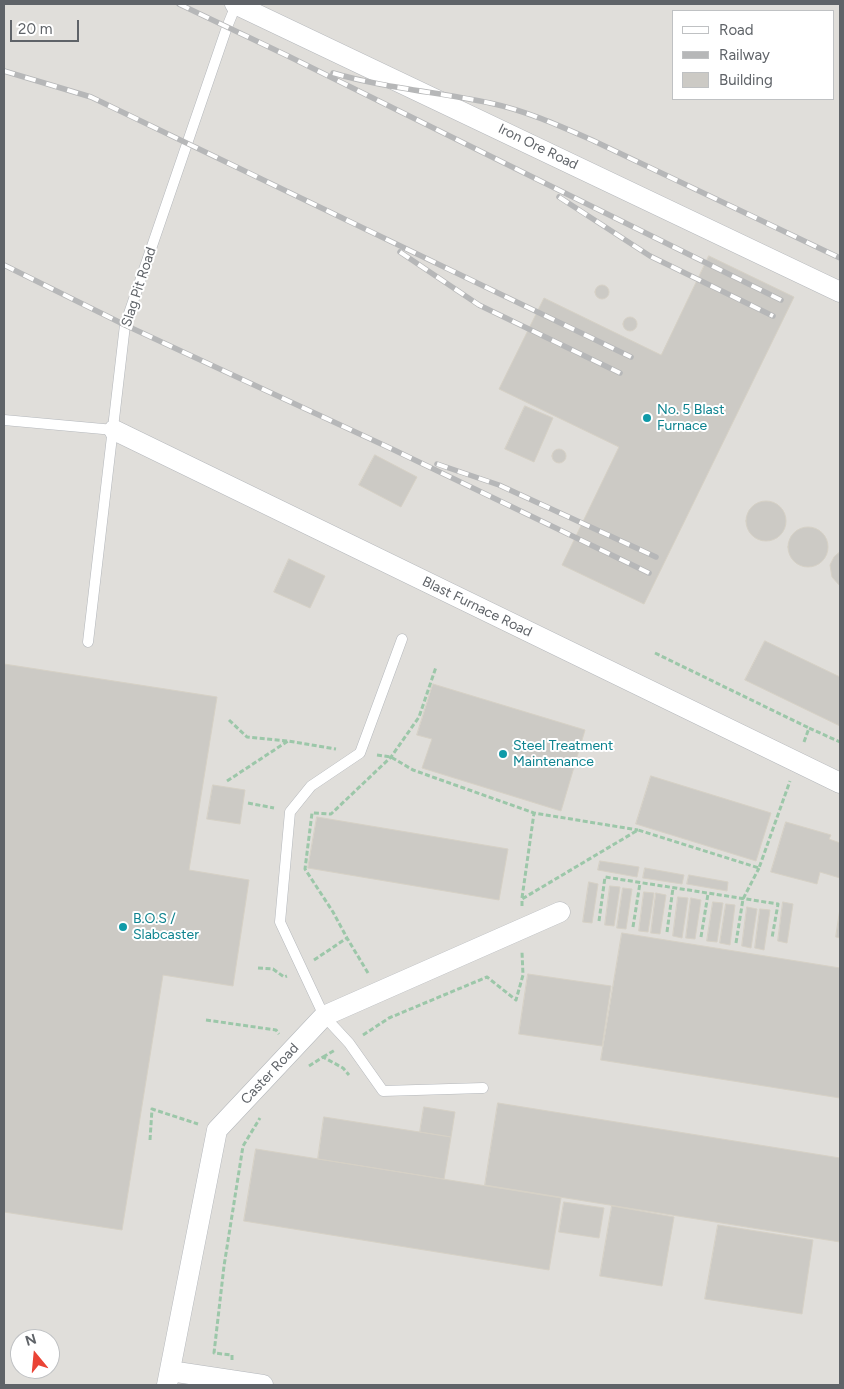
<!DOCTYPE html>
<style>
body{margin:0}
#map{position:relative;width:844px;height:1389px;overflow:hidden;background:#f1efe8;font-family:Figtree,sans-serif}
canvas{display:block}
.frame{position:absolute;inset:0;border:5px solid #5f6368;pointer-events:none}
.legend{position:absolute;left:672px;top:10px;width:162px;height:90px;box-sizing:border-box;background:#fff;border:1px solid #bfc1c3;margin:0;padding:6px 9px;list-style:none;font-size:15px;color:#5f6368}
.legend li{display:flex;align-items:center;gap:10px;height:25px}
.legend b{width:25px;border:1px solid #bfc1c3}
.north{position:absolute;left:10px;top:1329px;width:50px;height:50px;box-sizing:border-box;background:#fff;border:1px solid #bfc1c3;border-radius:50%;rotate:343deg;font-size:14px;font-weight:700;line-height:20px;text-align:center;color:#5f6368}
.north::after{content:'';display:block;margin:auto;width:18px;height:22px;background:#ea4335;clip-path:polygon(50% 0,100% 100%,50% 72%,0 100%)}
.scale{position:absolute;left:10px;top:20px;width:69px;height:22px;box-sizing:border-box;border:2px solid #5f6368;border-top:0;padding-left:6px;font-size:15px;line-height:18px;white-space:nowrap;color:#5f6368;-webkit-text-stroke:4px #fff;paint-order:stroke}
</style>
<div id="map">
<canvas width="844" height="1389"></canvas>
<div class="frame"></div>
<ul class="legend">
<li><b style="height:6px;background:#fff"></b>Road</li>
<li><b style="height:6px;background:#b6b7b8"></b>Railway</li>
<li><b style="height:14px;background:#cccac5"></b>Building</li>
</ul>
<div class="north">N</div>
<div class="scale">20 m</div>
</div>
<script>
const context = document.querySelector('canvas').getContext('2d');
context.lineJoin = 'round';
function fillPath(path, color) {
  context.fillStyle = color;
  context.fill(path, 'evenodd');
}
function trace(path, color, width, dash) {
  context.strokeStyle = color;
  context.lineWidth = width;
  context.lineCap = dash ? 'butt' : 'round';
  context.setLineDash(dash || []);
  context.stroke(path);
}
function drawText(font, color, halo, rows, align = 'center') {
  context.font = font + ' Figtree,sans-serif';
  context.lineWidth = 4;
  context.setLineDash([]);
  context.textBaseline = 'middle';
  context.strokeStyle = halo;
  context.fillStyle = color;
  for (const [text, x, y, turn = 0] of rows) {
    context.save();
    context.translate(x, y);
    context.rotate((+turn || 0) * Math.PI / 180);
    context.textAlign = isNaN(turn) ? turn : align;
    if (halo) context.strokeText(text, 0, 0);
    context.fillText(text, 0, 0);
    context.restore();
  }
}
const industrial = new Path2D(`
 M4 4H840V1385H4ZM673 11H833V99H673ZM20 1339H50V1369H20Z`);
const building = new Path2D(`
 M709 256 794 297 644 604 562 565 619 447 499 389 544 298 661 355Z
 M595 292a7 7 0 1 1 14 0a7 7 0 1 1-14 0Z
 M623 324a7 7 0 1 1 14 0a7 7 0 1 1-14 0Z
 M525 406 553 418 534 462 505 449Z
 M552 456a7 7 0 1 1 14 0a7 7 0 1 1-14 0Z
 M375 455 417 477 401 507 359 485Z
 M746 521a20 20 0 1 1 40 0a20 20 0 1 1-40 0Z
 M788 547a20 20 0 1 1 40 0a20 20 0 1 1-40 0Z
 M840 552V586L832 577 830 565 834 557Z
 M289 559 325 576 310 608 274 592Z
 M765 641 840 677V726L745 680Z
 M4 664 217 697 189 870 249 880 233 986 163 975 122 1230 4 1212Z
 M433 684 585 730 561 811 422 768 432 739 417 735Z
 M651 776 771 813 756 861 636 824Z
 M213 785 245 790 240 824 207 819Z
 M317 817 508 849 499 900 308 868Z
 M786 822 831 835 829 839 840 843V878L820 872 817 884 771 872Z
 M600 861 639 867 637 877 598 870Z
 M645 868 684 875 682 884 643 878Z
 M689 875 728 882 727 891 687 884Z
 M589 882 598 884 592 923 583 922Z
 M610 886 620 887 614 926 605 925Z
 M623 888 632 889 626 929 617 928Z
 M644 892 654 893 648 932 639 931Z
 M656 893 666 895 660 934 651 933Z
 M678 897 688 898 682 938 673 936Z
 M691 898 701 900 695 939 686 938Z
 M713 902 723 903 717 942 707 941Z
 M783 902 793 904 787 943 778 941Z
 M726 904 735 905 730 945 720 943Z
 M747 907 757 909 751 948 742 946Z
 M760 909 770 910 764 950 755 948Z
 M840 909V938L836 937Z
 M622 933 840 968V1098L601 1060Z
 M528 974 611 986 602 1046 519 1034Z
 M498 1103 840 1158V1242L485 1185Z
 M424 1107 455 1112 451 1137 420 1132Z
 M324 1117 451 1137 444 1179 318 1159Z
 M256 1149 561 1198 549 1270 244 1221Z
 M564 1202 604 1208 599 1238 559 1232Z
 M612 1206 674 1217 662 1286 600 1276Z
 M718 1225 813 1240 802 1314 705 1299Z`);
const path = new Path2D(`
 M655 653 809 728
 M229 720 247 737 288 741 336 749
 M804 742 809 728 840 742
 M377 755 391 757 413 770 534 813 638 830
 M227 781 288 741
 M248 803 274 808
 M522 898 534 813
 M522 906V899L638 830 759 868 790 781
 M599 921 605 877 778 904 772 938
 M633 927 640 883
 M667 932 673 888
 M701 937 708 894
 M736 943 743 899 759 868
 M314 960 347 938
 M258 968 273 969 284 977 287 976
 M368 973 347 938 333 912 305 869 312 813 331 814 391 757 419 717 436 667
 M206 1020 276 1030 279 1034
 M363 1035 389 1018 487 977 516 1000 523 975 522 952
 M323 1057 335 1050
 M309 1066 323 1057 343 1068 349 1075
 M150 1140 152 1109 198 1124
 M232 1360V1355L214 1353 224 1266 243 1146 260 1118`);
const lane = new Path2D(`
 M4 420 114 430
 M402 639 360 753 311 786 290 812 280 922 324 1016 349 1043 383 1091 483 1088
 M88 642 125 325 227 27 236 5`);
const street = new Path2D(`
 M235 4 840 292
 M114 430 840 783
 M170 1371 263 1385
 M167 1385 217 1130 324 1016 560 912`);
const rail = new Path2D(`
 M179 4 290 57 781 300
 M4 71 91 97 631 357
 M333 73C384 88 438 92 490 103 527 111 560 126 594 141L840 258
 M559 197 650 256 773 316
 M400 252 479 305 620 373
 M4 265 125 325 392 449 649 573
 M437 464 499 485 656 557`);
const markers = [
 [647,418,5,"#0f9aa8"],
 [503,754,5,"#0f9aa8"],
 [123,927,5,"#0f9aa8"]
];
const streetNames = [
 ["Iron Ore Road",538,147,26],
 ["Slag Pit Road",139,287,-72],
 ["Blast Furnace Road",477,607,26],
 ["Caster Road",270,1074,-47]
];
const cultureNames = [
 ["No. 5 Blast",657,410],
 ["Furnace",657,426],
 ["Steel Treatment",513,746],
 ["Maintenance",513,762],
 ["B.O.S /",133,919],
 ["Slabcaster",133,935]
];
fillPath(industrial, '#e0deda');
fillPath(building, '#cccac5');
trace(building, '#d6d1c6', 1);
trace(lane, '#b5b8bc', 11);
trace(street, '#b5b8bc', 21);
trace(path, '#9cc7a9', 3, [5, 2.5]);
trace(lane, '#fff', 10);
trace(street, '#fff', 20);
trace(rail, '#b6b7b8', 5.5);
trace(rail, '#fff', 4, [11]);
for (const [x, y, r, color] of markers) {
  const dot = new Path2D();
  dot.arc(x, y, r, 0, 2 * Math.PI);
  context.fillStyle = color;
  context.fill(dot);
  trace(dot, '#fff', 2);
}
drawText('14px', '#5f6368', '#fff', streetNames);
drawText('14px', '#0d838f', '#fff', cultureNames, 'left');
</script>
